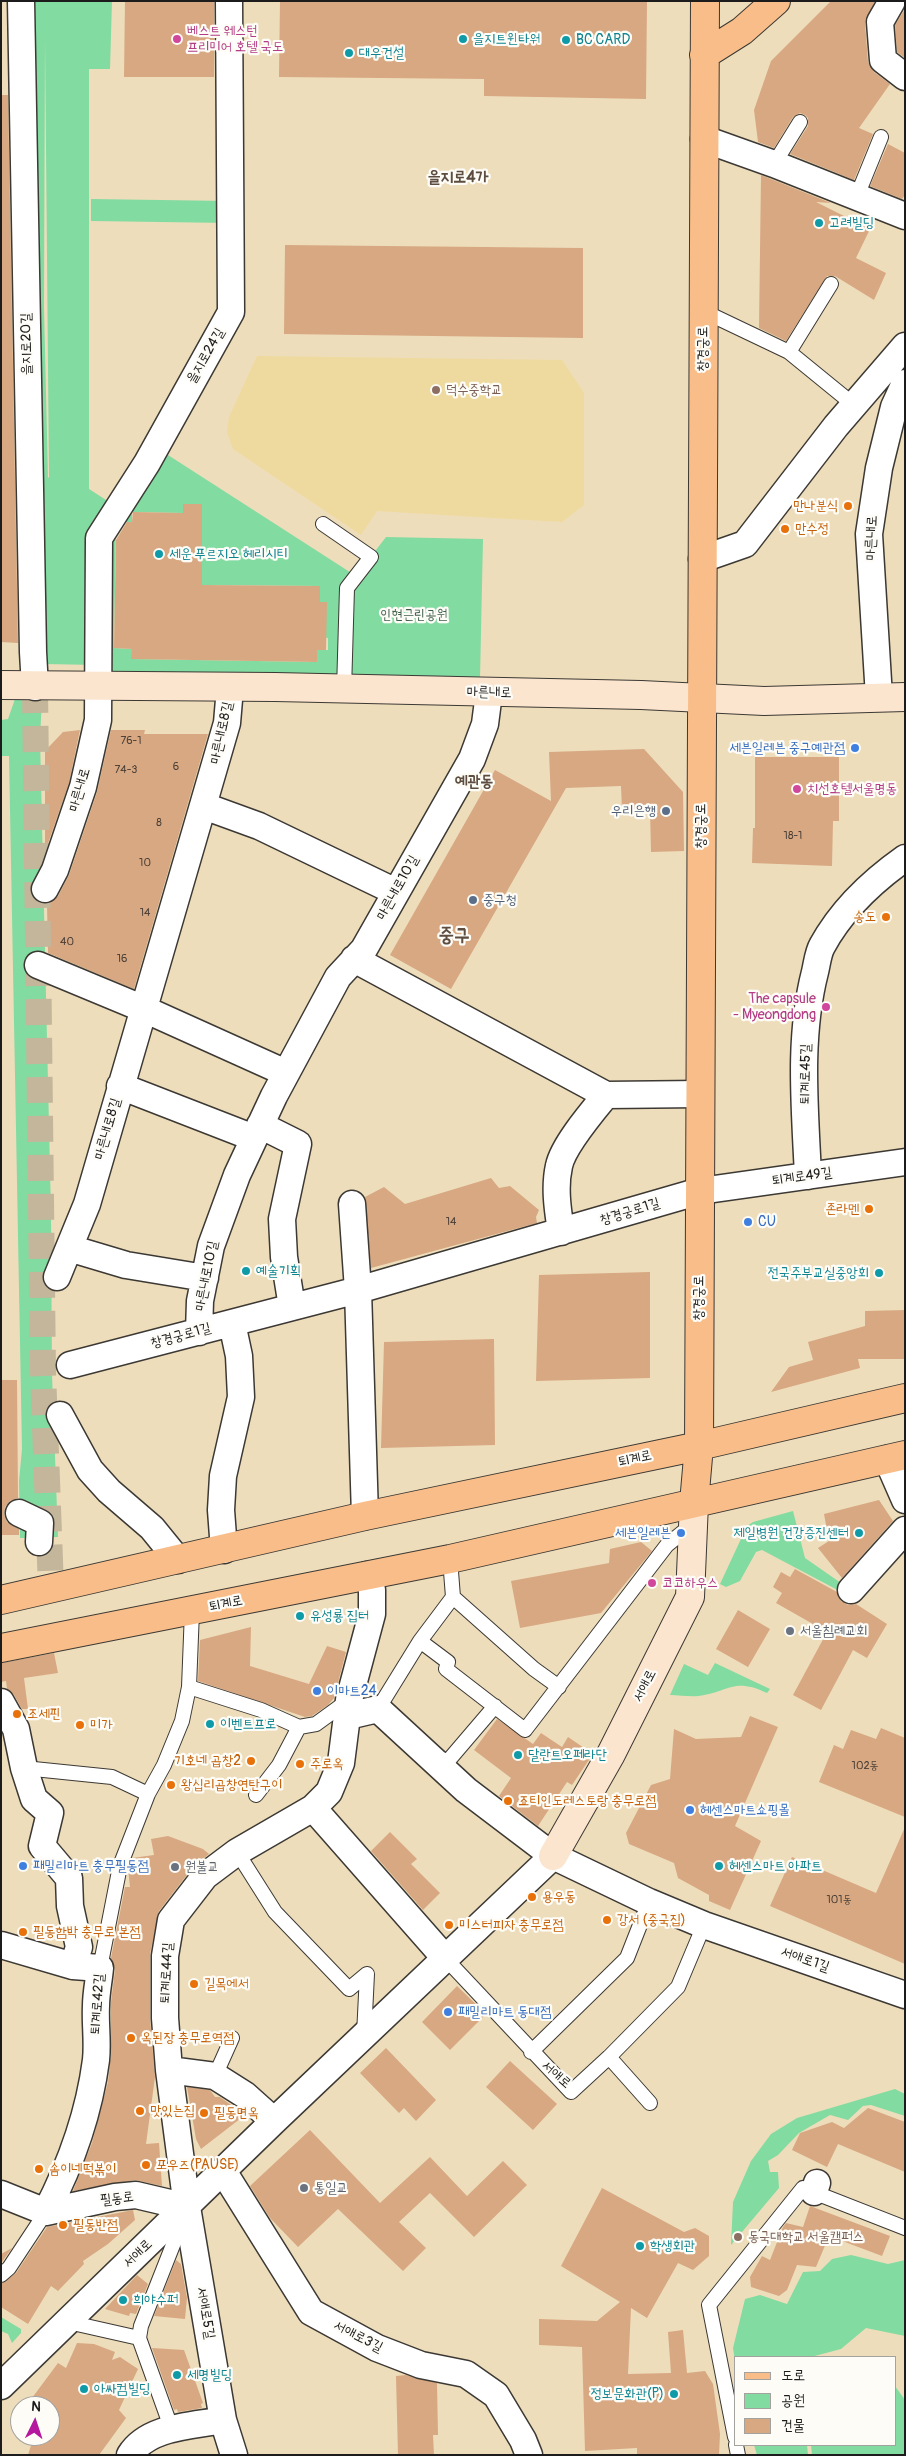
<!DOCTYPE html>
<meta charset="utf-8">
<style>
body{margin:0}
#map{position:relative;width:906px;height:2456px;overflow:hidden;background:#edb;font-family:Pangolin,"Poor Story",sans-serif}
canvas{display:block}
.frame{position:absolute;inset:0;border:2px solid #1c1c1c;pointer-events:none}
.legend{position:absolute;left:734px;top:2356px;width:162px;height:90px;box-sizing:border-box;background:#fdfcf7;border:1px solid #a3a29f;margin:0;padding:6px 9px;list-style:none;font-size:15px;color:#1c1c1c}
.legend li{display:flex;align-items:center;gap:10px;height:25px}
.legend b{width:25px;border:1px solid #a3a29f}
.north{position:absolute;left:10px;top:2396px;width:50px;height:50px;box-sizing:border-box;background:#fdfcf7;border:1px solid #a3a29f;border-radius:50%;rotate:4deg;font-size:14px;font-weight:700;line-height:20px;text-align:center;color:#1c1c1c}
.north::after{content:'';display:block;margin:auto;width:18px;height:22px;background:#b5179e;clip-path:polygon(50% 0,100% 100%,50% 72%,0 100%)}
</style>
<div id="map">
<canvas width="906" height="2456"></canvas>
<div class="frame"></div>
<ul class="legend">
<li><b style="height:6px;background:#f8bd88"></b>도로</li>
<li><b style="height:14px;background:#82dba1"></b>공원</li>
<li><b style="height:14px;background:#d7a882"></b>건물</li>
</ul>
<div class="north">N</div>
</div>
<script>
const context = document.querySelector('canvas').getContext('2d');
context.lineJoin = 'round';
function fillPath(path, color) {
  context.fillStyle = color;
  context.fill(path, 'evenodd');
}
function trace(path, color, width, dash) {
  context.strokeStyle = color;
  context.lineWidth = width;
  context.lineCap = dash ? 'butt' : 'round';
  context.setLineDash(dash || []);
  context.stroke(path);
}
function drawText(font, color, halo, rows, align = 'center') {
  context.font = font + ' Pangolin,"Poor Story",sans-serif';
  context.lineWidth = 4.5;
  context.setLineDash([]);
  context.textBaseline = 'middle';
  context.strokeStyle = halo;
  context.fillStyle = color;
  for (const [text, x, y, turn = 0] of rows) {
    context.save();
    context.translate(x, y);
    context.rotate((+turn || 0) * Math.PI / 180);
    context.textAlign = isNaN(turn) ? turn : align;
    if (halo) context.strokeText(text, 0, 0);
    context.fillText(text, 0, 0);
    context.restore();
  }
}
const green = new Path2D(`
 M26 1H112L110 69H89V489L117 507 98 536 97 665 44 664 40 737 51 1212 52 1374 58 1537 20 1538 19 1481 22 1449 9 756H1V720L8 719 37 636ZM45 38 49 477 48 478 44 308Z
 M91 199 230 201 229 223 91 221Z
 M154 446 356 576 386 537 483 539 480 679 99 688V538ZM184 504H202V585L320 586 318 637 328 638V650H317V662L132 659V649L114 648 116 522H132V512L183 513Z
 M793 1511 805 1558 851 1590 847 1595 762 1550 756 1552 740 1581 726 1587 720 1584 747 1526 753 1522Z
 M715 1663 770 1689 767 1693C733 1677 730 1692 698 1696 690 1697 679 1695 670 1695L684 1664 708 1675Z
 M895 2089 905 2094V2116L871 2105 863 2106 848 2120 830 2115 799 2133 778 2155 768 2161 770 2172H778L779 2188 731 2245 733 2202 751 2161 771 2134 797 2118Z
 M851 2255 888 2264 905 2260V2336L866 2328 841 2349 811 2357H735V2361L733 2348 745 2299 760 2295 787 2304 803 2272 820 2271 832 2259Z
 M1 2317 21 2329V2333L12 2343 8 2334 1 2331Z
 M895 2386 905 2400V2455H812L811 2445H895Z
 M754 2445H807L808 2455H757Z`);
const sand = new Path2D(`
 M257 356 562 360 584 393V505L562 522 377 511 361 535 233 449 227 432 229 417Z`);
const building = new Path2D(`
 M125 1H214V77H124Z
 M280 1H647L646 99 484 96V79L279 77Z
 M831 1H875L865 23 868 62 874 72 890 84 859 128 873 134 854 180 790 154 808 126V118L805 115 800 113 793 117 774 148 758 142 754 110 771 61Z
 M905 9V58L897 52 895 25Z
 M1 95H8L18 643 1 642Z
 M888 144 905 153V195L902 199 870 186Z
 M761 175 831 203 816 202 870 229 856 258 886 273 874 300 835 276H827L786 341 759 328Z
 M285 245 583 248V338L284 334Z
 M183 504H202V585L320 586V602H327L326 650H317V662L131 659 132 649 114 648 116 540 127 522H132L133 512 183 513Z
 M80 730 69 783 45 852V751L63 732Z
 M111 730H145L144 734H208L134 989 48 953 47 904 58 896 69 875 97 792Z
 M644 749 683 792 684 851 651 852 650 809 622 810 621 786 566 788 451 989 390 955 495 770 551 801 549 752Z
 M755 757H839V821H833L832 866 752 863 753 828H755Z
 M491 1178 499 1188 510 1186 539 1210 536 1217 537 1223 371 1268 365 1197 384 1187 405 1204Z
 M650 1272V1378L536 1381 539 1275Z
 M905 1310V1359H858L860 1368 771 1392 789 1367 813 1360 808 1342 865 1326V1311Z
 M494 1339 495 1445 381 1448 384 1342Z
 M1 1380H17L18 1498 10 1501 5 1507 4 1514 7 1522 19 1529V1535H1Z
 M879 1500 893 1521 842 1578 818 1548 829 1541 824 1514Z
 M641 1542 652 1551 601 1613 520 1628 511 1581 609 1563 610 1549Z
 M795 1569 837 1592 841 1601 848 1605 856 1604 887 1624 867 1658 853 1650 821 1710 793 1695 827 1632 776 1603 782 1593 773 1587 781 1572 790 1577Z
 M738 1610 770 1629 748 1667 716 1649Z
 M251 1627 250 1666 309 1684 327 1646 346 1652 334 1698 328 1705 312 1716 305 1717 198 1681 200 1640Z
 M54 1653 58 1673 24 1678 28 1709H22L14 1695 7 1689 6 1681 1 1682V1663Z
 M750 1716 778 1727 735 1826 761 1841 730 1910 709 1901V1895L678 1878 674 1863 629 1844 626 1833 651 1785 670 1779 674 1729 696 1739 741 1737Z
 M497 1719 533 1744 541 1733 562 1747 568 1737 593 1754 572 1785 567 1782 538 1826 499 1796 511 1778 474 1750Z
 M881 1728 905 1738V1817L819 1782 834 1745 843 1749 851 1730 876 1739Z
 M905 1827V1964L770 1906 792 1857 876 1893Z
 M390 1832 417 1859 411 1864 440 1893 423 1910 371 1851Z
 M168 1836 203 1849 209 1854 193 1867 159 1911 150 1954V2018L155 2077 146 2144 159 2143 162 2186 135 2180 73 2191 92 2143 108 2082 111 2054V2002L115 1970 111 1958 125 1887H130L128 1868 132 1858 154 1855 151 1839Z
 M457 1986 486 2014 450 2050 422 2022Z
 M386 2048 436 2100 416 2121 404 2108 399 2113 360 2073Z
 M510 2061 557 2104 533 2130 486 2087Z
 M187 2087 210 2090 215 2097H220L245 2115 201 2149 196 2139Z
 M868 2108 905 2122V2172L838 2144 827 2167 792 2150 800 2133 832 2122 844 2128Z
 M310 2130 380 2203 430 2157 467 2196 503 2161 527 2185 474 2237 430 2193 399 2222 426 2248 403 2271 338 2209 298 2247 270 2218 250 2186Z
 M602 2188 684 2232 695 2228 709 2236V2256L693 2270 678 2263 647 2318 631 2308 628 2374 671 2373 668 2332 683 2330 687 2373 705 2371 713 2384 720 2434 719 2455H637V2448L585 2451 582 2347 539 2345V2319L597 2321 620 2302 561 2266Z
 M810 2206 890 2236 882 2256 829 2236 816 2267 797 2265 787 2290 779 2296 751 2287 750 2277 762 2256 770 2260 783 2227 786 2223 803 2227Z
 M133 2210 135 2220 108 2244 83 2261 84 2264 58 2291 51 2286 28 2324 1 2307V2284L16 2273 47 2227Z
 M12 2248 2 2262 1 2263V2254Z
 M176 2260 181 2264 187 2298 185 2319 154 2316Z
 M137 2275 148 2284 136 2314 130 2313 129 2316 105 2309Z
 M77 2343 94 2344 115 2352 112 2360 120 2357 138 2369 119 2410 126 2418 99 2455H28L34 2436H50V2406H26L58 2363 66 2368Z
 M152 2348 184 2350 203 2403 201 2404 202 2408 178 2412 177 2409 174 2410Z
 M406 2375 437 2383 438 2435H433L434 2455H398L396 2376Z`);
const streetTunnel = new Path2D(`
 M35 687 43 1372 51 1588`);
const lane = new Path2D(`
 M774 164 800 122
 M857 196 881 137
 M703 311 789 352 854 405
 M789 352 831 284
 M323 524 371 557 347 588 344 690
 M450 1559 453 1597 420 1641 448 1662 446 1669 525 1730 667 1545 693 1524
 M453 1597 534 1669 559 1687
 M189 1687 261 1710 299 1727
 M378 1709 420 1641
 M434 1757 448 1761 495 1706
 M24 1768 112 1777 148 1794
 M256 1795 279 1765 299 1727 316 1724 349 1700
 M237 1852 275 1912 349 1989 367 1974 364 2035
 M445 1958 571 2092 609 2057 678 1987 704 1925
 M100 1968 120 1866 148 1794 164 1765 182 1721 189 1687 192 1611
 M531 2052 627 1958 649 1902
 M609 2057 650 2103
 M215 2076 232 2038
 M1 2275 9 2268 46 2212
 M68 2322 139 2338 141 2326 184 2217
 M139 2338 172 2430
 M735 2437 709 2305 803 2188 905 2228
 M736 2445 738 2455`);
const street = new Path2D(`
 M21 1 33 652 35 687
 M892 1 880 22 883 60 905 77
 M704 139 774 164 905 216
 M702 559 745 544 836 426 905 346
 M879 697 869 534 879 468 894 407 905 383
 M204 806 259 826 396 892
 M45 889 55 870 83 787 98 720 99 538 147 463 231 312 229 1
 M354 959 606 1095 700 1094
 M38 965 144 1009 286 1073
 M120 1086 254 1138
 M260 1125 298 1144 282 1219 284 1257 292 1307
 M808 1176C805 1109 798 1038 815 972 817 964 818 953 822 946 842 909 871 882 905 858
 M352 1204 358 1290 365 1516
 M561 1232C558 1211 554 1188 559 1166 563 1146 592 1112 606 1095
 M69 1248 126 1265 205 1278
 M57 1277 87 1204 227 723 230 688
 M199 1332 200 1301 211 1246 237 1175 274 1096 338 977 364 949 472 759 485 724 489 693
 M70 1365 358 1290 700 1191 905 1162
 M60 1415 90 1470 109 1491 152 1528 178 1560
 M887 1459 905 1500
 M19 1513 40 1523 39 1542
 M224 1550 221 1510 223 1476 241 1397 239 1356 232 1323
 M851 1590 905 1530
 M1 1702 16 1729 24 1768 34 1799 50 1813 42 1846 69 1878 70 1906 79 1947 73 1966
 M348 1716 378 1709 466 1790 553 1856 649 1902 704 1925 905 1995
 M313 1808 445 1958
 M1 1945 73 1966 100 1968C99 1980 96 1993 96 2006 95 2024 98 2042 96 2060 89 2114 71 2164 46 2212
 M169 2070 215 2076 245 2095 274 2121
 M223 2171 311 2312 377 2348 421 2365 466 2374 496 2395 523 2440 529 2455
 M814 2192 817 2183
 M1 2194 46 2212 115 2197 136 2195 187 2207
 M1 2386 274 2121 553 1856
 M223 2420 234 2455
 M130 2455C148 2426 193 2426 223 2420L187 2207 169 2070 165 2018V1956L171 1920 205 1876 237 1852 313 1808 329 1792 341 1763 349 1700 372 1614V1590L367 1575`);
const secondary = new Path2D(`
 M1 685 275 687 641 695 764 701 905 697
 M553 1856 611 1754 690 1597 694 1503`);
const primary = new Path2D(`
 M704 55 742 31 776 1
 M694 1503 699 1446 705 1
 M1 1600 365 1516 699 1446 905 1398
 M1 1648 450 1559 905 1455`);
const markers = [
 [177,39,5,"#d1479c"],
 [463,39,5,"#0f9aa8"],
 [566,40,5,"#0f9aa8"],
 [349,53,5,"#0f9aa8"],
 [819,223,5,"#0f9aa8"],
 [436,390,5,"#8d6e63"],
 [848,506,5,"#e8710a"],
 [785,529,5,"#e8710a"],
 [159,554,5,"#0f9aa8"],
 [855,748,5,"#3f7fe0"],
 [797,789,5,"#d1479c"],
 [666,811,5,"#5c6f8a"],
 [473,900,5,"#5c6f8a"],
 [886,917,5,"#e8710a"],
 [826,1007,5,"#d1479c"],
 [869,1209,5,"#e8710a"],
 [748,1222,5,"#3f7fe0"],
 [246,1271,5,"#0f9aa8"],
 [879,1273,5,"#0f9aa8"],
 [681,1533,5,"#3f7fe0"],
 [859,1533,5,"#0f9aa8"],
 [652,1583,5,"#d1479c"],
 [300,1616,5,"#0f9aa8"],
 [790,1631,5,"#6b7280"],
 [317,1691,5,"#3f7fe0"],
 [17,1714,5,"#e8710a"],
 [210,1724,5,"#0f9aa8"],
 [80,1725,5,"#e8710a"],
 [518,1755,5,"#0f9aa8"],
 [251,1761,5,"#e8710a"],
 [300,1764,5,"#e8710a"],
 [171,1785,5,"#e8710a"],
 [508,1801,5,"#e8710a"],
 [690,1810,5,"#3f7fe0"],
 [23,1866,5,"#3f7fe0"],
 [719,1866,5,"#0f9aa8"],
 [175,1867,5,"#6b7280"],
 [532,1897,5,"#e8710a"],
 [607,1920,5,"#e8710a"],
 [449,1925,5,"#e8710a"],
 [23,1932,5,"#e8710a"],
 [194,1984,5,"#e8710a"],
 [448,2012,5,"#3f7fe0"],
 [131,2038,5,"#e8710a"],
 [140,2111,5,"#e8710a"],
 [204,2113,5,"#e8710a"],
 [146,2165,5,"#e8710a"],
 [39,2169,5,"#e8710a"],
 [304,2188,5,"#6b7280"],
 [63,2225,5,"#e8710a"],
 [738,2237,5,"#8d6e63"],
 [640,2246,5,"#0f9aa8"],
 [123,2300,5,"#0f9aa8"],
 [177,2375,5,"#0f9aa8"],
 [84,2389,5,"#0f9aa8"],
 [674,2394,5,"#0f9aa8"]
];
const numberNames = [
 ["76-1",131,741],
 ["6",176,767],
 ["74-3",126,770],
 ["8",159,823],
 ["18-1",793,836],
 ["10",145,863],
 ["14",145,913],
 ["40",67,942],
 ["16",122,959],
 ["14",451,1222],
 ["102동",865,1766],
 ["101동",839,1900]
];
const hotelNames = [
 ["베스트 웨스턴",187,31],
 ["프리미어 호텔 국도",187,47],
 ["치선호텔서울명동",807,789],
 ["The capsule",816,999,"right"],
 ["- Myeongdong",816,1015,"right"],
 ["코코하우스",662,1583]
];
const cultureNames = [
 ["을지트윈타워",473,39],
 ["BC CARD",576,40],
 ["대우건설",359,53],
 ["고려빌딩",829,223],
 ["세운 푸르지오 헤리시티",169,554],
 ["예술기획",256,1271],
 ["전국주부교실중앙회",869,1273,"right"],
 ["제일병원 건강증진센터",849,1533,"right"],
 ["유성룡 집터",310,1616],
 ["이벤트프로",220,1724],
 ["달란트오페라단",528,1755],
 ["헤센스마트 아파트",729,1866],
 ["학생회관",650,2246],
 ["희야수퍼",133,2300],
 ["세명빌딩",187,2375],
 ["아싸컴빌딩",94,2389],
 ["정보문화관(P)",664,2394,"right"]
];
const streetNames = [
 ["을지로20길",27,344,-91],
 ["창경궁로",703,349,-90],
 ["을지로24길",206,356,-60],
 ["마른내로",872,538,-88],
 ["마른내로",489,693,1],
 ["마른내로8길",222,733,-78],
 ["마른내로",80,790,-74],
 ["창경궁로",701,826,-90],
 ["마른내로10길",398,888,-61],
 ["퇴계로45길",806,1074,-89],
 ["마른내로8길",108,1129,-74],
 ["퇴계로49길",802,1177,-8],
 ["창경궁로1길",630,1212,-17],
 ["마른내로10길",207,1276,-79],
 ["창경궁로",699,1298,-90],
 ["창경궁로1길",181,1336,-15],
 ["퇴계로",635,1459,-12],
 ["퇴계로",226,1604,-11],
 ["서애로",645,1686,-63],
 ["서애로1길",805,1960,19],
 ["퇴계로44길",167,1973,-87],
 ["퇴계로42길",98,2004,-86],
 ["서애로",556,2075,41],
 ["필동로",117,2199,-7],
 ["서애로",138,2254,-44],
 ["서애로5길",205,2313,80],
 ["서애로3길",358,2337,27]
];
const educationNames = [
 ["덕수중학교",446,390],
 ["동국대학교 서울캠퍼스",748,2237]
];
const foodNames = [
 ["만나분식",838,506,"right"],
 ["만수정",795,529],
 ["송도",876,917,"right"],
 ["존라멘",859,1209,"right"],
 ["조세핀",27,1714],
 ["미가",90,1725],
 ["기호네 곱창2",241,1761,"right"],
 ["주로옥",310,1764],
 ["왕십리곱창연탄구이",181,1785],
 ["죠티인도레스토랑 충무로점",518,1801],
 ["용우동",542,1897],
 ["강서 (중국집)",617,1920],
 ["미스터피자 충무로점",459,1925],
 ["필동함박 충무로 본점",33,1932],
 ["길목에서",204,1984],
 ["옥된장 충무로역점",141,2038],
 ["맛있는집",150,2111],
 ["필동면옥",214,2113],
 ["포우즈(PAUSE)",156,2165],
 ["솜이네떡볶이",49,2169],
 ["필동반점",73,2225]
];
const parkNames = [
 ["인현근린공원",414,615]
];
const shopNames = [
 ["세븐일레븐 중구예관점",845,748,"right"],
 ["CU",758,1222],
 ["세븐일레븐",671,1533,"right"],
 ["이마트24",327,1691],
 ["헤센스마트쇼핑몰",700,1810],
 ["패밀리마트 충무필동점",33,1866],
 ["패밀리마트 동대점",458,2012]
];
const serviceNames = [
 ["우리은행",656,811],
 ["중구청",483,900,"left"]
];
const worshipNames = [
 ["서울침례교회",800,1631],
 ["원불교",185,1867],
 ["통일교",314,2188]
];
const quarterNames = [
 ["을지로4가",458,178],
 ["예관동",474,782]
];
const districtNames = [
 ["중구",454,936]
];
fillPath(green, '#82dba1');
fillPath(sand, '#eeda9e');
fillPath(building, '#d7a882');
trace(streetTunnel, '#c4b69b', 26, [26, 13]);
trace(lane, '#3c3934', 16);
trace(street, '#3c3934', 29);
trace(secondary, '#3c3934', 30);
trace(primary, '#3c3934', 30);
trace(lane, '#fff', 14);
trace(street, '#fff', 26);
trace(secondary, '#fce5cf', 28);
trace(primary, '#f8bd88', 28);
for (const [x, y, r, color] of markers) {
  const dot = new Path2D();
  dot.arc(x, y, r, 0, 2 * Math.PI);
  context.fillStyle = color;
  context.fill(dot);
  trace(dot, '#fdfcf7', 2);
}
drawText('11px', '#4b3f36', null, numberNames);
drawText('14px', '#b23c85', '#fdfcf7', hotelNames, 'left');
drawText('14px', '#0d838f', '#fdfcf7', cultureNames, 'left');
drawText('14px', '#1c1c1c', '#fdfcf7', streetNames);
drawText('14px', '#785e54', '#fdfcf7', educationNames, 'left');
drawText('14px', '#c56008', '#fdfcf7', foodNames, 'left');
drawText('14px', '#405f4b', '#fdfcf7', parkNames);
drawText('14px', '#366cbe', '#fdfcf7', shopNames, 'left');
drawText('14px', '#4e5e75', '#fdfcf7', serviceNames, 'right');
drawText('14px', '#5b616d', '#fdfcf7', worshipNames, 'left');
drawText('bold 16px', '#5d4d40', '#fdfcf7', quarterNames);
drawText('bold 19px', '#5d4d40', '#fdfcf7', districtNames);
</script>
